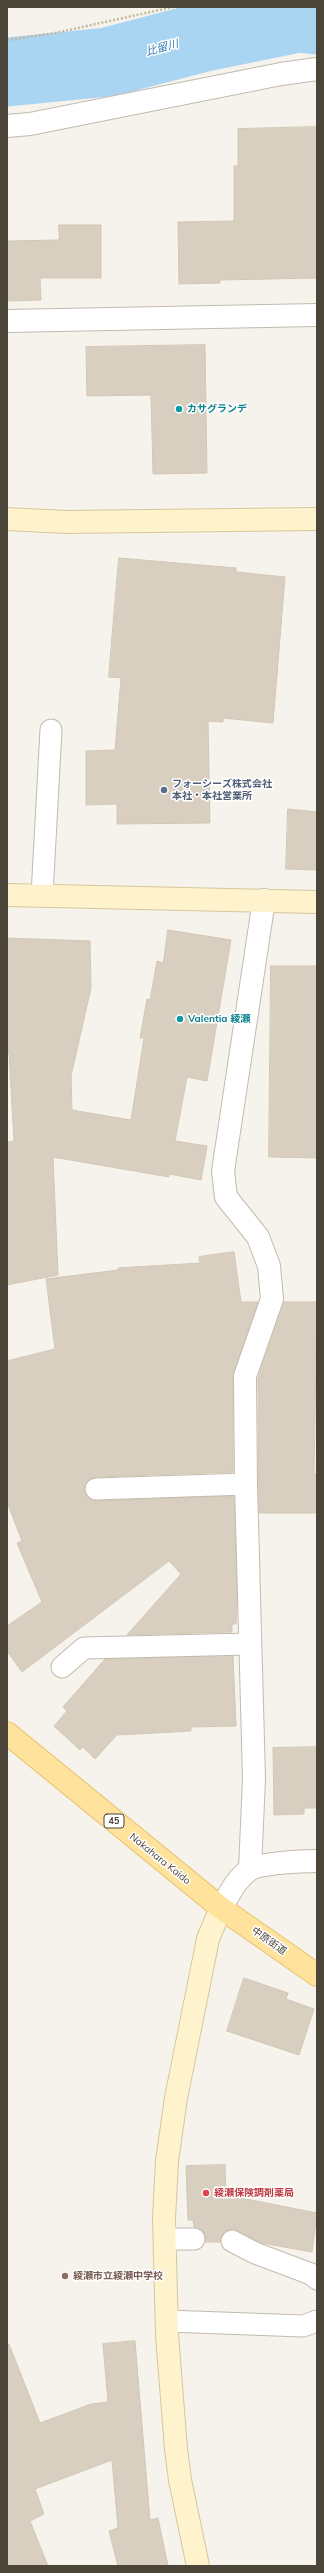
<!DOCTYPE html>
<meta charset="utf-8">
<style>
body{margin:0}
#map{position:relative;width:324px;height:2573px;overflow:hidden;background:#f6f3ec;font-family:Mulish,sans-serif}
canvas{display:block}
.frame{position:absolute;inset:0;border:8px solid #4b4439;pointer-events:none}
</style>
<div id="map">
<canvas width="324" height="2573"></canvas>
<div class="frame"></div>
</div>
<script>
const context = document.querySelector('canvas').getContext('2d');
context.lineJoin = 'round';
function trace(path, color, width, dash) {
  context.strokeStyle = color;
  context.lineWidth = width;
  context.lineCap = dash ? 'butt' : 'round';
  context.setLineDash(dash || []);
  context.stroke(path);
}
function fillPath(path, color) {
  context.fillStyle = color;
  context.fill(path, 'evenodd');
}
function drawText(font, color, halo, rows, align = 'center') {
  context.font = font + ' Mulish,"Noto Sans JP",sans-serif';
  context.lineWidth = 3;
  context.setLineDash([]);
  context.textBaseline = 'middle';
  context.strokeStyle = halo;
  context.fillStyle = color;
  for (const [text, x, y, turn = 0] of rows) {
    context.save();
    context.translate(x, y);
    context.rotate((+turn || 0) * Math.PI / 180);
    context.textAlign = isNaN(turn) ? turn : align;
    if (halo) context.strokeText(text, 0, 0);
    context.fillText(text, 0, 0);
    context.restore();
  }
}
const river = new Path2D(`
 M7 72 108 62 200 38 298 18 317 20`);
const building = new Path2D(`
 M317 127V278L220 280V283L179 284 178 222 234 221V166H238V129Z
 M59 225H101V278H40L41 300 7 301V241L59 240Z
 M205 345 207 473 153 474 151 395 87 396 86 347Z
 M119 558 236 568V572L285 577 273 723 223 718V722L208 721 210 823 117 824V804L86 805V751L115 750 121 678 109 677Z
 M288 809 317 812V870L286 869Z
 M168 930 231 940 207 1081 187 1077 175 1141 207 1146 201 1180 169 1174V1177L53 1157 58 1275 7 1285V1142L14 1141 9 1053H7V938L90 941 91 988 71 1076 72 1110 131 1120 144 1038H140L147 999 150 1000 157 961 163 963Z
 M271 966H317V1158L269 1157Z
 M234 1252 241 1302H258L233 1376V1472L96 1477 89 1479 84 1489 86 1496 96 1501 234 1496 237 1601 236 1624H232V1632L127 1635 181 1574 169 1561 22 1672 7 1651V1626L42 1602 17 1543 22 1541 7 1502V1361L55 1349 46 1279 118 1270V1268L200 1263 199 1257Z
 M284 1302H317L314 1474H317V1513H259L258 1378Z
 M233 1656 236 1726 191 1727V1731L117 1735 95 1759 83 1747 80 1750 54 1726 67 1711 63 1707 105 1659Z
 M317 1747V1808H304V1814L274 1815 273 1748Z
 M244 1978 288 1993 286 1999 314 2009 299 2055 227 2031Z
 M225 2165 226 2195 317 2213 312 2252 262 2243 232 2229 225 2231 220 2242H205L204 2233 194 2227 193 2220H188L186 2166Z
 M135 2341 150 2520 158 2518 168 2566H118L109 2531 118 2528 112 2460 35 2489 44 2514 30 2521 48 2566H7V2344H9L40 2423 91 2404 108 2402 103 2344Z`);
const path = new Path2D(`
 M7 40 55 33 173 7`);
const lane = new Path2D(`
 M42 895 51 730
 M96 1489 246 1484
 M62 1667 84 1648 250 1644
 M165 2239H194
 M232 2241 255 2253 311 2274 317 2279
 M167 2321 303 2326 317 2321`);
const street = new Path2D(`
 M7 126 30 124 281 74 317 69
 M7 321 317 315
 M250 1869 254 1779 246 1484 245 1376 272 1299 269 1266 258 1237 226 1197 223 1171 264 900
 M221 1908C229 1895 236 1879 249 1870 259 1863 304 1861 317 1861`);
const secondary = new Path2D(`
 M7 519 66 522 317 519
 M7 895 317 902
 M198 2566 180 2480 176 2449 167 2335 164 2218 167 2161 176 2098 208 1939 221 1908`);
const primary = new Path2D(`
 M7 1733 221 1908 317 1975`);
const markers = [
 [179,409,4,"#0f9aa8"],
 [164,790,4,"#5c6f8a"],
 [180,1019,4,"#0f9aa8"],
 [206,2193,4,"#e0444e"],
 [65,2276,4,"#8d6e63"]
];
const shields = [
 [114,1821,20]
];
const shieldNames = [
 ["45",114,1821]
];
const cultureNames = [
 ["カサグランデ",187,409],
 ["Valentia 綾瀬",188,1019]
];
const serviceNames = [
 ["フォーシーズ株式会社",172,784],
 ["本社・本社営業所",172,796]
];
const streetNames = [
 ["Nakahara Kaido",160,1859,39],
 ["中原街道",269,1941,35]
];
const healthNames = [
 ["綾瀬保険調剤薬局",214,2193]
];
const educationNames = [
 ["綾瀬市立綾瀬中学校",73,2276]
];
const waterNames = [
 ["比留川",162,48,-15]
];
trace(river, '#a9d4f2', 69);
fillPath(building, '#d8cfc1');
trace(building, '#d3c7b4', 1);
trace(lane, '#c2bbae', 23);
trace(street, '#c2bbae', 24);
trace(secondary, '#d6c79b', 24);
trace(primary, '#e6c16a', 24);
trace(path, '#c4b79f', 2.5, [2, 2]);
trace(lane, '#fff', 21);
trace(street, '#fff', 22);
trace(secondary, '#fff3cd', 22);
trace(primary, '#ffe39c', 22);
for (const [x, y, r, color] of markers) {
  const dot = new Path2D();
  dot.arc(x, y, r, 0, 2 * Math.PI);
  context.fillStyle = color;
  context.fill(dot);
  trace(dot, '#fff', 1.5);
}
for (const [x, y, w] of shields) {
  const box = new Path2D();
  box.roundRect(x - w / 2, y - 7, w, 14, 3);
  context.fillStyle = '#fff';
  context.fill(box);
  trace(box, '#4b4439', 1);
}
drawText('bold 9px', '#4b4439', null, shieldNames);
drawText('bold 10px', '#0d838f', '#fff', cultureNames, 'left');
drawText('bold 10px', '#4e5e75', '#fff', serviceNames, 'left');
drawText('10px', '#4b4439', '#fff', streetNames);
drawText('bold 10px', '#be3a42', '#fff', healthNames, 'left');
drawText('bold 10px', '#785e54', '#fff', educationNames, 'left');
drawText('italic 11px', '#2e7ab2', '#fff', waterNames);
</script>
